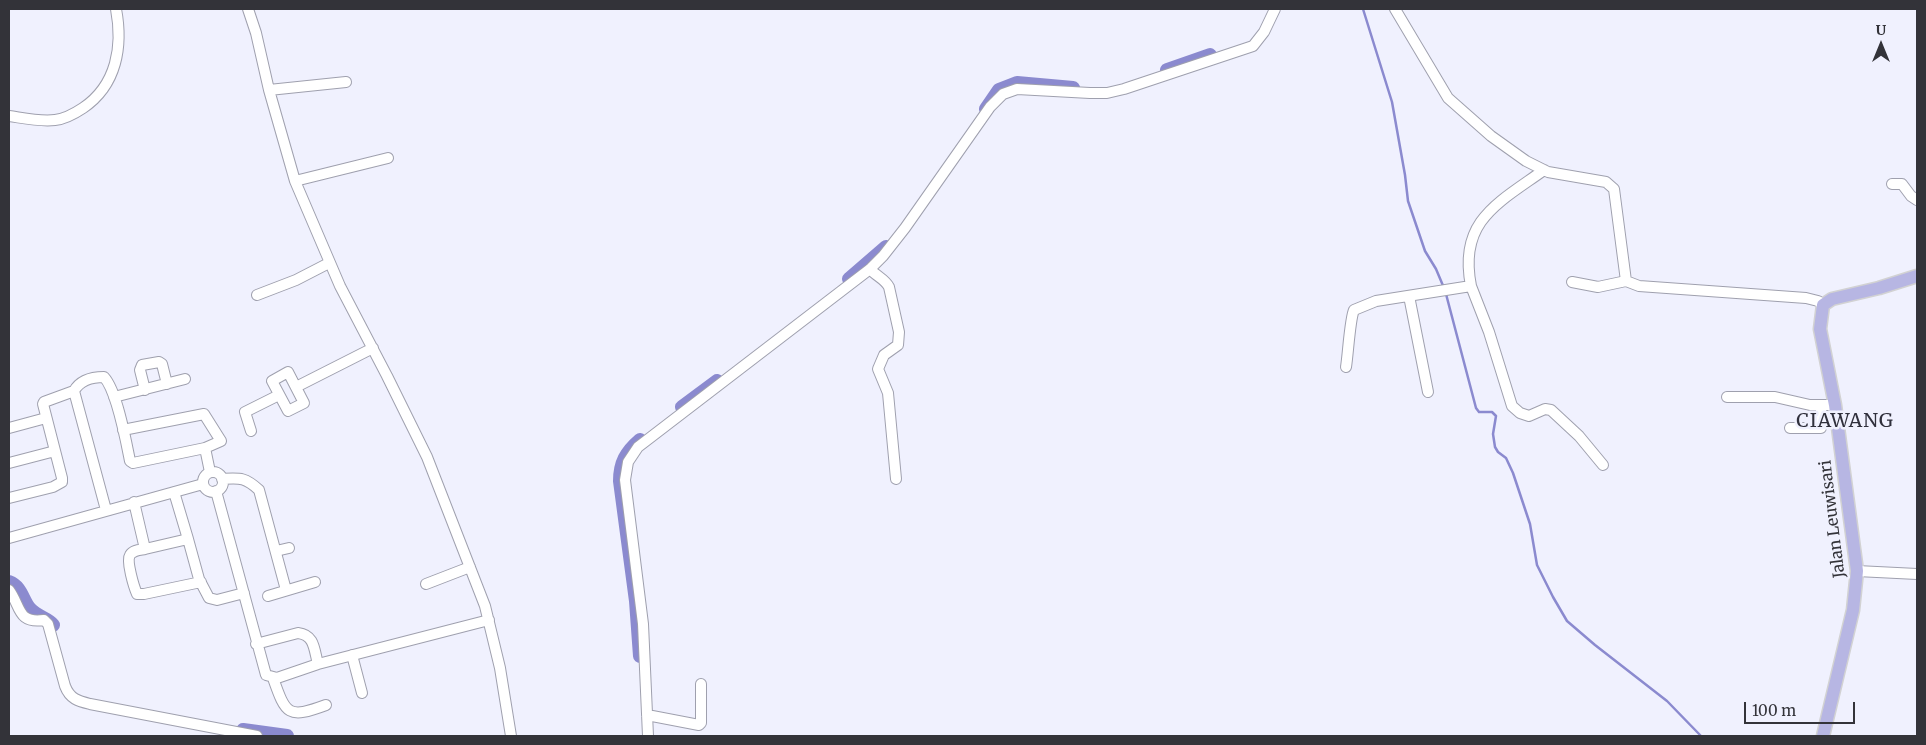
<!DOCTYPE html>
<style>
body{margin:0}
#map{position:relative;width:1926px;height:745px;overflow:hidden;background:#f0f1fe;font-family:Merriweather,serif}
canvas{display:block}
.frame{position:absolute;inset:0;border:10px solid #333339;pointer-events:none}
.north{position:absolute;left:1856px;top:20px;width:50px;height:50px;-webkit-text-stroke:4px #f0f1fe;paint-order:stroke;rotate:0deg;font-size:14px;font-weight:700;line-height:20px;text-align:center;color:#333339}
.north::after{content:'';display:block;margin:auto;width:18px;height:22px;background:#333339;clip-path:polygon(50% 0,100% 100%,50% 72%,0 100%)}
.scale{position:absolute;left:1744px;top:702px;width:111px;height:22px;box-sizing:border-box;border:2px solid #333339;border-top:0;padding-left:6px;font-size:15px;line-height:18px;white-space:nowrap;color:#333339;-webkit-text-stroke:4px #f0f1fe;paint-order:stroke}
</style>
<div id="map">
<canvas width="1926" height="745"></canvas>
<div class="frame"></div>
<div class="north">U</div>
<div class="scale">100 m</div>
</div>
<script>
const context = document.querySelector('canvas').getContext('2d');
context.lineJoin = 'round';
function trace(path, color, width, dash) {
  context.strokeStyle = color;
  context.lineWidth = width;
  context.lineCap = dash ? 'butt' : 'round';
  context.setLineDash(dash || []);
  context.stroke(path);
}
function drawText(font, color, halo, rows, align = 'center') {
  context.font = font + ' Merriweather,serif';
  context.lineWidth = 5;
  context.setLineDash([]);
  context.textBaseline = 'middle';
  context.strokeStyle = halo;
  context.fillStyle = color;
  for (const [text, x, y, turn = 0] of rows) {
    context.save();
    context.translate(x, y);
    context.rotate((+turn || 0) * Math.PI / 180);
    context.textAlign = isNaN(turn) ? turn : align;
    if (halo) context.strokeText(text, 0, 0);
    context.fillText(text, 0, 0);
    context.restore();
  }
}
const stream = new Path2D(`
 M1363 9 1392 102 1405 175 1408 201 1425 251 1436 269 1444 288
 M1446 294 1476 408 1479 412H1492L1496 416 1493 434 1495 447 1498 452 1506 458 1513 473 1530 524 1537 565 1553 597 1567 621 1595 645 1667 701 1701 736`);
const river = new Path2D(`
 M1167 70 1210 55
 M986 109 999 90 1017 83 1073 88
 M849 279 886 247
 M682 407 717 381
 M640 440C626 452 620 463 620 481L636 601 640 656
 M9 582C22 587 22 600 30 609 37 617 47 618 53 625
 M243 730 287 736`);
const minor = new Path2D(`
 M248 9 256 33 269 90 295 181 340 286 387 376 427 457 485 606 500 668 511 736
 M1395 9 1448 98 1491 136 1526 161 1548 172 1606 182 1614 189 1626 281 1639 286 1806 298 1818 301 1823 305
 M269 90 346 82
 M9 116C23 118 40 122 55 120 65 119 74 114 83 108 117 85 123 46 116 9
 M295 181 388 158
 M1892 184H1902L1911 196 1917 200
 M870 269C876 276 885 279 889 287L899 332 898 345 884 355 878 369 888 393 896 479
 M1572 282 1598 287 1626 281
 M1471 286 1489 332 1512 406 1520 413 1529 416 1545 409 1551 410 1579 436 1603 465
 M257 295 296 280 329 263
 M1409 296 1428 392
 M1346 367C1348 355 1350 318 1354 310L1376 301 1471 286C1458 221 1498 203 1544 170
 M288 372 304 403 288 411 272 381Z
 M296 387 373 348
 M145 390 140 370 142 365 159 362 162 364 167 384
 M74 391C80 380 92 377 104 377 117 391 126 441 130 461L133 463 205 448 221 441 204 414 123 430
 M114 397 185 379
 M1727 397H1775L1810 405H1835
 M9 428 46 418
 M1790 428H1821V406
 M251 431 245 412 279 395
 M205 448 210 472
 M9 463 55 451
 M203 482a10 10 0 1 1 20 0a10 10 0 1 1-20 0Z
 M222 479C240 478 245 477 259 490L286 590
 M216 491 266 675 277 678 318 664 489 620
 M9 498 53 487 62 482V478L43 404 44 402 74 391 106 510
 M134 502 145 549 188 539 174 492
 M9 538 203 484
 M188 539 199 579 209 598 217 600 244 593
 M145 549C140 550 133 550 130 555 126 561 134 587 137 594H144L201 582
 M276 551 289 548
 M1857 571 1917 574
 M426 584 470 567
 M9 590C21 606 17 624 44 620L48 624 65 686C70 699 78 701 90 704L257 736
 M268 596 315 582
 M256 644 298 633C315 635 314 650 318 664
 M352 655 362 693
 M273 678C286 715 288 719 326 705
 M647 715 699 725 701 723V684
 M648 736 643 624 625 480 628 462 638 447 870 269 883 256 905 228 990 107 1003 94 1017 89 1090 93H1107L1124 89 1253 46 1264 32 1275 9`);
const major = new Path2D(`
 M1823 736 1853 610 1857 571 1835 405 1820 329 1823 305 1832 299 1879 288 1917 276`);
const streetNames = [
 ["Jalan Leuwisari",1833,519,-97]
];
const quarterNames = [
 ["CIAWANG",1845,422]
];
trace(stream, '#8b8acf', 2.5);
trace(river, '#8b8acf', 14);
trace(minor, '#9fa0ae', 12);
trace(major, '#d2d2d3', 15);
trace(minor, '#fff', 10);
trace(major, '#b7b6e3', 12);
drawText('16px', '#333339', '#f0f1fe', streetNames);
context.letterSpacing = '1px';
drawText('19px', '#30303c', '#f0f1fe', quarterNames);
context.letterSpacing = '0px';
</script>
